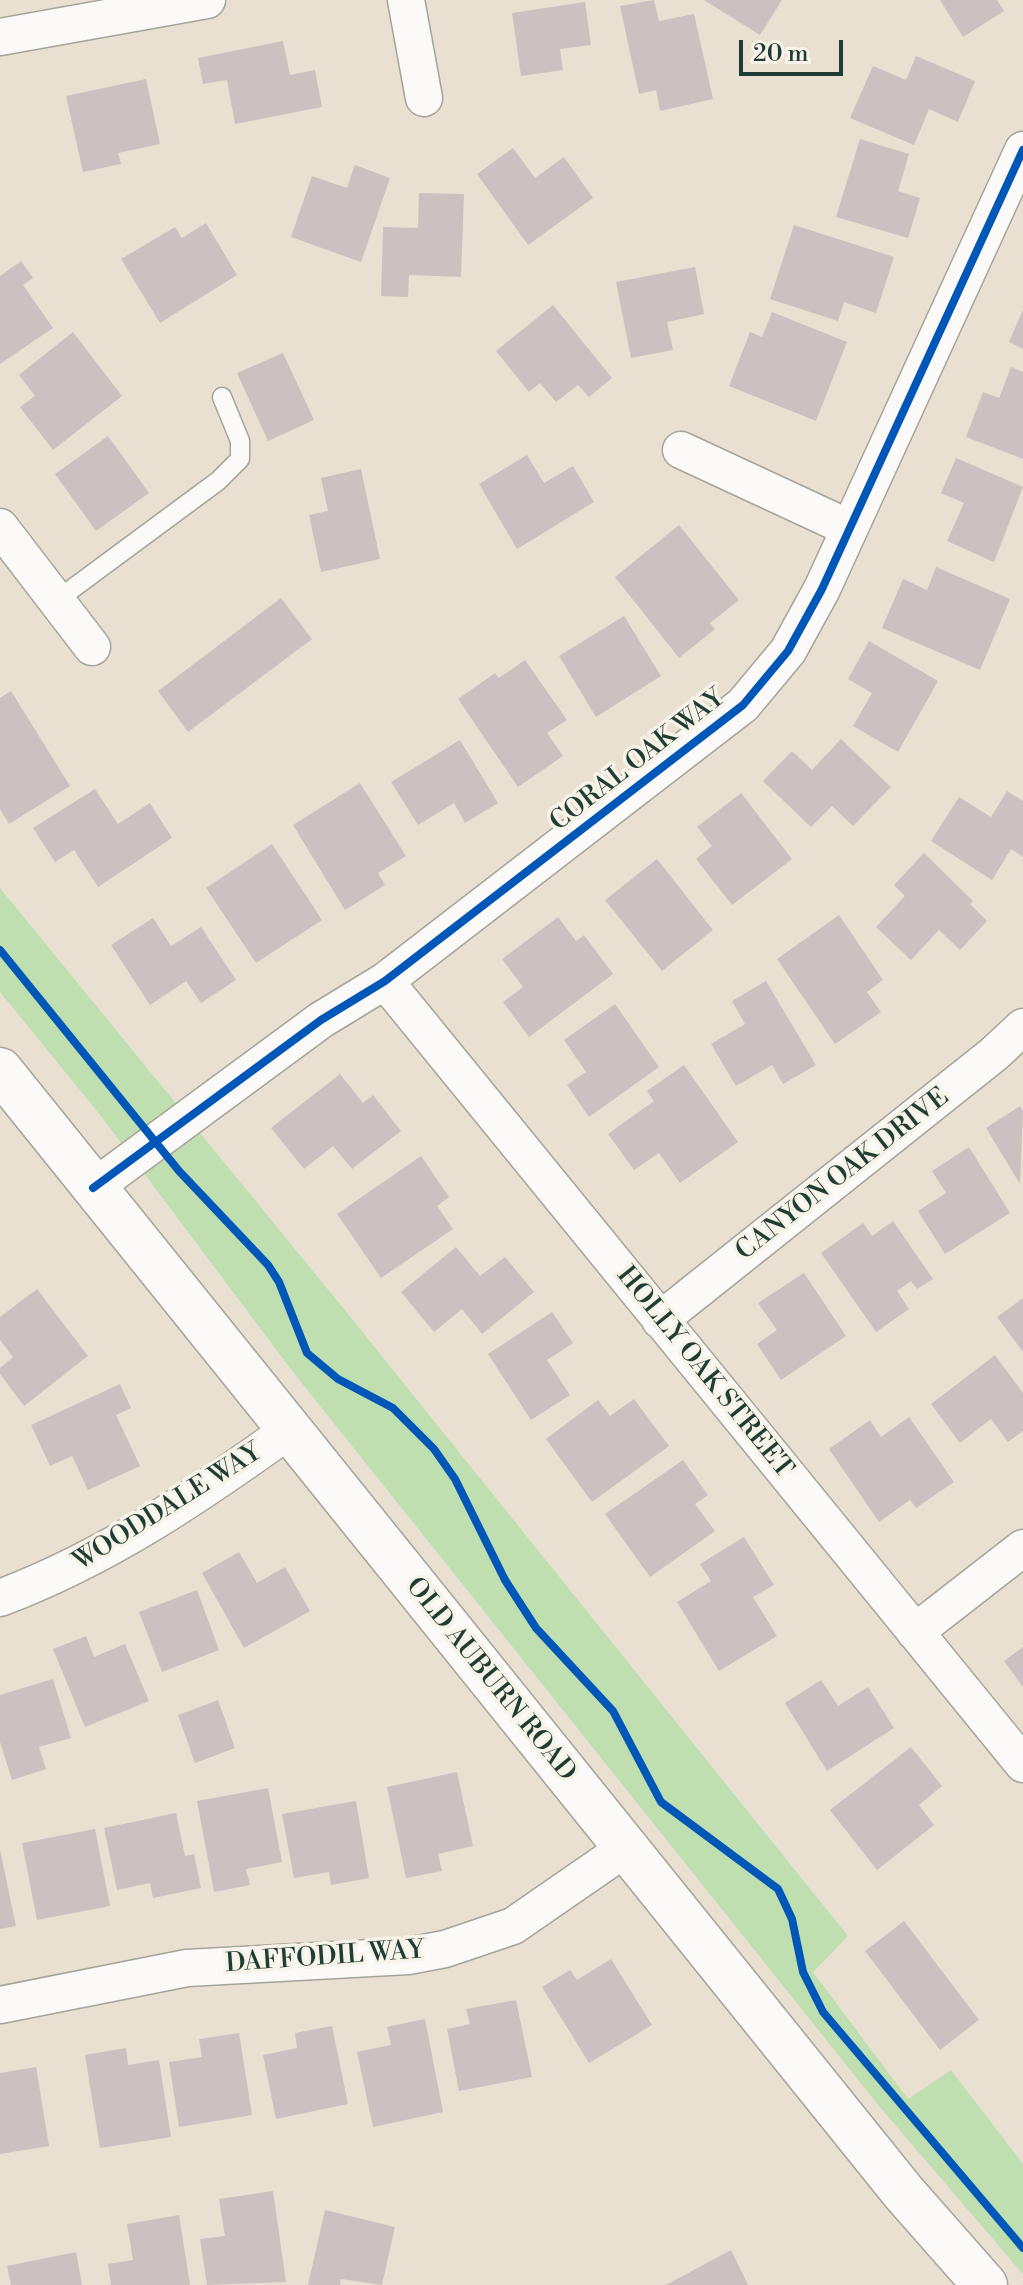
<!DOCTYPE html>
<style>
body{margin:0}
#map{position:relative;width:1023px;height:2285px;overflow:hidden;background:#e9e0d2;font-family:"Libre Bodoni",serif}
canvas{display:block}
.scale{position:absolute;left:739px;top:40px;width:104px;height:36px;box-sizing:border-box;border:4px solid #1f3d34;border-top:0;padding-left:10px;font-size:24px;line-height:28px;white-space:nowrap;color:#1f3d34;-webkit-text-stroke:6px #f7f3e8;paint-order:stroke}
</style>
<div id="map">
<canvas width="1023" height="2285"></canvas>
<div class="scale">20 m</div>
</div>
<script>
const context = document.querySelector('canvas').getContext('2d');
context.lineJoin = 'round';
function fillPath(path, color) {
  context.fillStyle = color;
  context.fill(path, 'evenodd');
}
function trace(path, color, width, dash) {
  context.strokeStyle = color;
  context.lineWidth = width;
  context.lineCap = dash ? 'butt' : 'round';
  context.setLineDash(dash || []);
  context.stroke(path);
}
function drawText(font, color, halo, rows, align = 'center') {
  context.font = font + ' "Libre Bodoni",serif';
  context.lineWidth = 7;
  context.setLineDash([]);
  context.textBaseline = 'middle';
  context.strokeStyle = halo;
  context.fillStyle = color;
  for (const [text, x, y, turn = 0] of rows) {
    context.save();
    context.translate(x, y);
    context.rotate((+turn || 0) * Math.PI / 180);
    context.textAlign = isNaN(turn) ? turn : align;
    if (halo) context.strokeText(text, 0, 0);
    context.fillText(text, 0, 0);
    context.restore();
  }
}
const green = new Path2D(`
 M0 888 348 1314 848 1936 813 1972 908 2099 951 2070 1023 2164V2274L879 2106 293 1372 101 1116 0 992Z`);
const building = new Path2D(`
 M654 0 659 21 694 14 713 99 660 111 656 90 639 94 620 6Z
 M704 0H782L760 35Z
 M940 0H997L1004 11 963 37Z
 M585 2 591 45 560 49 563 70 521 76 512 13Z
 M283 41 290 75 315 70 322 107 235 124 227 80 203 84 198 58Z
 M916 56 975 81 958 122 929 109 914 145 850 118 873 66 906 80Z
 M146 79 160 144 118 153 121 164 83 172 66 96Z
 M860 139 909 154 898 191 920 198 908 238 836 217Z
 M513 148 535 178 564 157 593 198 528 245 477 174Z
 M355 165 390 178 361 262 291 237 312 176 347 188Z
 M419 193 464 194 461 277 409 275 408 297 381 296 383 227 418 228Z
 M206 223 237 275 160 323 121 259 175 227 182 238Z
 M794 225 894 257 876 313 844 302 838 321 770 299Z
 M21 261 33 278 23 285 53 328 0 364V276Z
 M695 267 704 314 667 322 673 350 631 358 616 282Z
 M553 305 612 378 589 397 578 385 556 402 540 383 529 392 496 351Z
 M1023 310V349L1009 342Z
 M772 312 847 342 816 421 729 386 750 332 762 337Z
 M73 332 122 396 53 450 20 407 35 396 19 375Z
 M283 353 314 420 268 441 237 373Z
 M1011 367 1023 372V459L966 437 983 392 999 398Z
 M108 436 149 493 96 531 55 474Z
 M527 455 544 483 573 466 594 502 517 549 479 484Z
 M956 458 1023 487 994 562 947 541 964 503 941 493Z
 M361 469 380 559 321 572 309 515 328 511 321 478Z
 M679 525 739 600 710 623 715 629 679 658 615 577Z
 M936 567 1010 599 980 670 882 628 903 579 927 590Z
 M281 598 312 639 188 732 158 691Z
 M624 616 661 676 596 717 559 656Z
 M869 641 938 681 898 752 853 726 872 693 848 679Z
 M525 660 567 720 547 733 563 756 518 787 458 699 495 673 499 678Z
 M11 691 70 786 9 824 0 809V698Z
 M841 739 891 787 853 826 832 806 811 827 763 781 792 751 812 770Z
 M460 740 498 803 465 823 454 803 418 825 391 782Z
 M360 783 406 856 378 873 385 885 345 910 293 825Z
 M95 789 118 824 150 803 172 838 98 887 74 850 55 862 33 828Z
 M1007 791 1023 801V857L1011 849 992 880 931 841 959 797 991 817Z
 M741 793 792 859 732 905 696 859 712 846 697 827Z
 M272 844 322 920 256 963 206 888Z
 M924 853 973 901 970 904 987 921 960 950 939 930 911 960 876 927 905 896 894 885Z
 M657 859 713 930 662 971 605 900Z
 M839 915 883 980 867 992 881 1012 835 1044 777 959Z
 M558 917 576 941 584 935 613 974 529 1037 503 1002 523 987 502 959Z
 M153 918 171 946 201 927 236 980 201 1003 186 981 150 1005 111 945Z
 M766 981 816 1065 783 1084 772 1065 736 1086 711 1044 745 1024 732 1001Z
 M615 1004 659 1067 589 1117 567 1085 586 1072 564 1040Z
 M684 1065 738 1142 680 1183 659 1153 634 1170 608 1134 654 1101 647 1091Z
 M340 1074 363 1103 373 1095 401 1131 352 1169 333 1146 304 1169 271 1128Z
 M1020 1106 1023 1111 1020 1184 986 1128Z
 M969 1147 1010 1213 945 1254 918 1211 946 1193 932 1171Z
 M421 1156 449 1197 437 1206 453 1229 381 1278 337 1214Z
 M893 1221 933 1279 917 1289 911 1281 897 1291 909 1309 876 1332 821 1253 863 1223 872 1236Z
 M456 1247 480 1276 505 1257 534 1292 482 1334 462 1309 434 1332 401 1292Z
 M804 1273 846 1336 781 1380 757 1344 777 1330 758 1303Z
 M37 1289 88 1356 24 1406 0 1374V1368L13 1357 0 1340V1317Z
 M1023 1298V1352L997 1317Z
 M552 1312 573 1343 547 1360 570 1395 531 1420 488 1354Z
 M995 1355 1023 1393V1431L1008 1442 991 1419 960 1443 931 1404Z
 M120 1384 131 1408 116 1415 140 1466 88 1490 72 1456 50 1466 31 1425Z
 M634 1399 669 1446 592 1502 546 1439 598 1400 610 1416Z
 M909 1417 954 1482 916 1508 910 1500 879 1522 829 1449 870 1420 881 1437Z
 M683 1460 708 1495 695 1504 715 1531 650 1577 605 1514Z
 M744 1537 774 1585 753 1597 777 1636 719 1671 677 1602 711 1581 700 1564Z
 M239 1552 257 1583 285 1567 310 1611 244 1648 202 1573Z
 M197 1590 219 1650 162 1672 139 1612Z
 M86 1636 94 1657 125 1644 149 1701 85 1727 53 1649Z
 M1023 1647V1687L1004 1661Z
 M53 1679 71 1738 39 1747 46 1769 12 1780 0 1742V1695Z
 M821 1680 838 1706 868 1687 894 1728 827 1771 785 1703Z
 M218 1700 235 1748 195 1763 178 1715Z
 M911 1747 942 1786 919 1805 934 1825 877 1870 830 1810Z
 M457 1772 473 1846 438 1854 442 1871 406 1878 387 1787Z
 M268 1788 282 1862 246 1869 250 1885 214 1892 197 1801Z
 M356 1801 369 1878 331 1885 329 1872 294 1878 282 1814Z
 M176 1813 185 1856 194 1854 201 1888 153 1898 150 1883 117 1890 104 1828Z
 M95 1829 110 1906 37 1920 22 1843Z
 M0 1850 16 1926 0 1929Z
 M904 1921 979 2020 940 2050 865 1951Z
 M611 1959 652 2025 589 2063 542 1987 570 1970 577 1980Z
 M516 2000 532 2077 459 2091 447 2029 470 2024 466 2009Z
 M425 2019 443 2112 373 2127 357 2052 391 2045 387 2027Z
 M332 2026 348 2104 276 2119 263 2055 297 2048 295 2033Z
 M239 2033 252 2115 179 2127 169 2062 202 2057 199 2039Z
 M126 2048 128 2065 159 2060 171 2137 100 2148 85 2055Z
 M36 2067 49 2146 0 2154V2073Z
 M273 2191 286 2282 207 2285 200 2239 225 2236 219 2199Z
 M325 2210 395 2227 382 2285 341 2279 340 2285H308Z
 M179 2215 190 2285H111L108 2264 133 2260 127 2224Z
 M731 2250 748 2285H666Z
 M76 2252 82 2285H11L7 2266Z`);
const service = new Path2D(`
 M57 600 218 481 240 459V441L222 397`);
const minor = new Path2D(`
 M406 0 424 98
 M0 37 207 0
 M681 450 849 528
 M0 527 92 647
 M385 981 1023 1764
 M93 1188 321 1020 385 981 743 705 788 651 822 589 1023 150
 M660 1320 994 1054 1023 1027
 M0 1598C106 1558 196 1497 288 1431
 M915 1632 1023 1548
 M0 2005 187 1968 408 1956 445 1949 513 1926 626 1848`);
const secondary = new Path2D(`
 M0 1070 904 2193 985 2285`);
const cycleway = new Path2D(`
 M0 950 179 1171 268 1265 279 1282 307 1353 338 1379 393 1408 434 1449 455 1479 505 1580 536 1628 613 1711 661 1802 778 1889 792 1919 803 1972 823 2012 1023 2248
 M93 1188 321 1020 385 981 743 705 788 651 822 589 1023 150`);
const streetNames = [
 ["CORAL OAK WAY",638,761,-38],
 ["CANYON OAK DRIVE",843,1175,-38],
 ["HOLLY OAK STREET",704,1373,51],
 ["WOODDALE WAY",168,1508,-32],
 ["OLD AUBURN ROAD",490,1680,51],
 ["DAFFODIL WAY",325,1958,-4]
];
fillPath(green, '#bfdfb1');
fillPath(building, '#cdc0c0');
trace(service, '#a5a49a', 21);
trace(minor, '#a5a49a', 39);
trace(secondary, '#a5a49a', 47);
trace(service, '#fcfaf8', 18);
trace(minor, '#fcfaf8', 36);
trace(secondary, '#fcfaf8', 44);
trace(cycleway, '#0057b8', 8);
drawText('26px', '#1f3d34', '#f7f3e8', streetNames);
</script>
